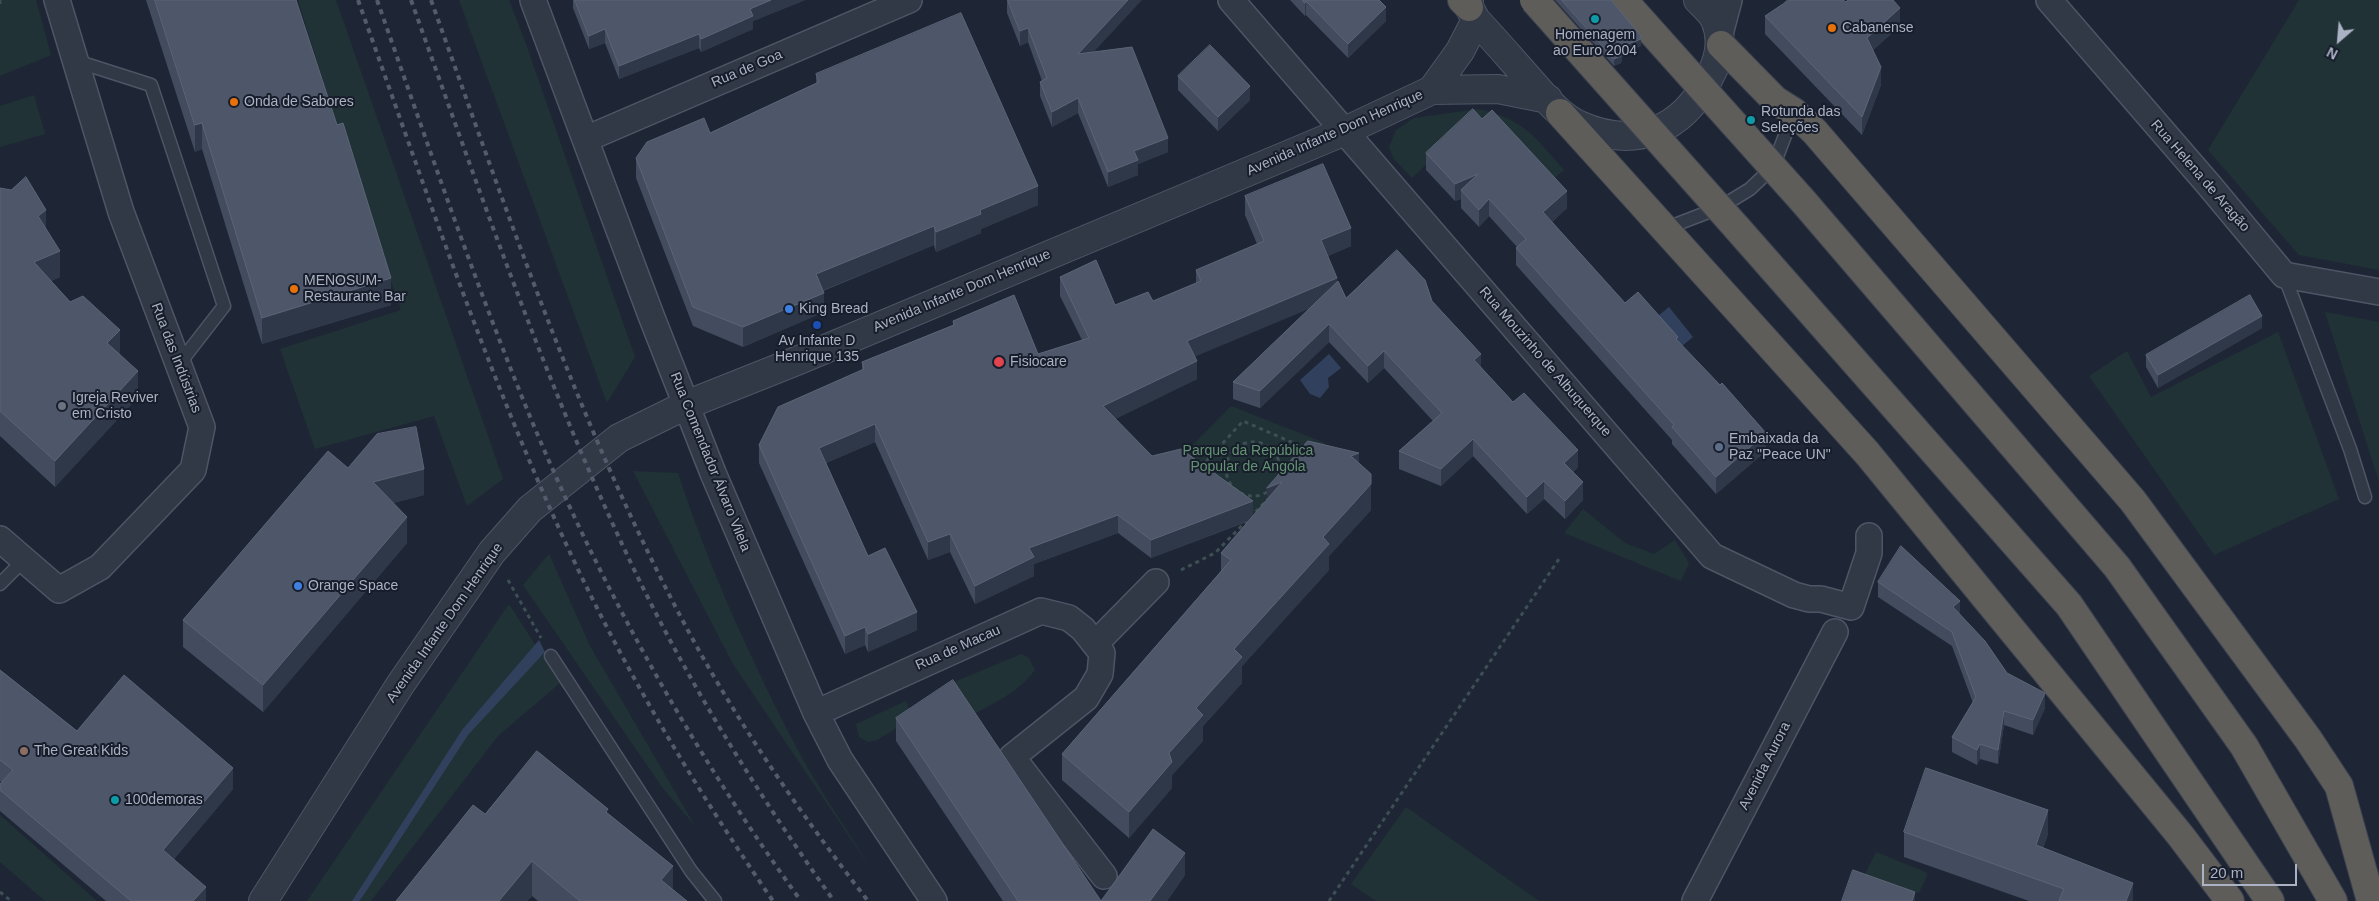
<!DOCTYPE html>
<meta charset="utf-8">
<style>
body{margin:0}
#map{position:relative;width:2379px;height:901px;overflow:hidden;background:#1e2635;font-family:Helvetica,sans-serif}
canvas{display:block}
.north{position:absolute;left:2314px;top:15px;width:50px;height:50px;-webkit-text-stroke:4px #171d2a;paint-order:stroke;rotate:207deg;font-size:14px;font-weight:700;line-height:20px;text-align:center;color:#abb2c3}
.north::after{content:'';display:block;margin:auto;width:18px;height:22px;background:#abb2c3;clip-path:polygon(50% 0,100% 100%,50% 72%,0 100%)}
.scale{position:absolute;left:2202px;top:864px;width:95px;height:22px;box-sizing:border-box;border:2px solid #abb2c3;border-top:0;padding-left:6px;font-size:15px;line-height:18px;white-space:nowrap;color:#abb2c3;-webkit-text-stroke:4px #171d2a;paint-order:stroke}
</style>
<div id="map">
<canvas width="2379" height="901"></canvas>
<div class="north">N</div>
<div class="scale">20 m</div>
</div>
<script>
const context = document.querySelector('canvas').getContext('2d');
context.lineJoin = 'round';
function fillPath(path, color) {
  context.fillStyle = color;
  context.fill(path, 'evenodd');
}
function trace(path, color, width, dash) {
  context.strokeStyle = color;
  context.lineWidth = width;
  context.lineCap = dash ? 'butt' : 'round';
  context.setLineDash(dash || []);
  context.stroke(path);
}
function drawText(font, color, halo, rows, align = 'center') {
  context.font = font + ' Helvetica,sans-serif';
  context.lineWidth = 4;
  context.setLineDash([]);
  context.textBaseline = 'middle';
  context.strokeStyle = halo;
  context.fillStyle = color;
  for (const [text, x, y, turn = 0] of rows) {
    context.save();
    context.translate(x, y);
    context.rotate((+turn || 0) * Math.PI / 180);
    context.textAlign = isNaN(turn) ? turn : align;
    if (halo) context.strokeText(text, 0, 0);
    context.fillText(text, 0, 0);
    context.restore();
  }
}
const green = new Path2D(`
 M0 0H36L51 55 0 76Z
 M298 0H336L503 479 467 506 434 416 315 449 280 349 401 310 338 129Z
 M459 0H509L526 44 635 357 607 403Z
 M2299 0H2379V270L2299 255 2208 150Z
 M34 95 45 134 0 147V106Z
 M1478 109C1525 120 1534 136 1564 170L1549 183 1472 121 1412 178 1394 159 1389 147 1396 130 1414 118Z
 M2325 312 2379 322V482Z
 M2278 332 2339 499 2214 555 2089 376 2127 351 2151 397Z
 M1231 406 1325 443 1257 520 1179 459Z
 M633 471 678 473C710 571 753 665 801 756 822 794 848 831 871 869L733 664Z
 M1583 509 1625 543 1654 554 1675 540 1689 563 1681 581 1564 533Z
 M549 554 590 646 695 826 662 787 523 585Z
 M509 604 560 683 498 736 371 901H307Z
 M1021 654 1029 658 1035 670C1020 691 996 702 974 714L952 683Z
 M906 701 913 718 877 740 868 742 859 737 856 724Z
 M1406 807 1539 901H1376L1351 884Z
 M0 815 97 901H45L0 862Z
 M1876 852 1928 873 1919 893 1863 878Z`);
const water = new Path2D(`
 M1669 307 1693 337 1682 346 1658 316Z
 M1329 354 1341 368 1328 378 1329 387 1320 398 1310 394 1300 380Z
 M539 640 545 652 468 735 363 896 359 901H352L462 730Z`);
const path = new Path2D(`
 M0 4V0
 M1226 469a27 27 0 1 1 54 0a27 27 0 1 1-54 0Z
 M1201 467 1243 421 1305 448
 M1181 570 1215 553 1270 497
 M508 580 541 638
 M0 892 11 901
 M1329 901 1561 556`);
const service = new Path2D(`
 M76 61 151 85 224 306 179 364
 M1664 229 1719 208 1750 189 1773 167 1794 112
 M2284 275 2350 449 2365 497
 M0 584 24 560
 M551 656 691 871 715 901`);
const minor = new Path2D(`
 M533 0 652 318 713 473 816 713 840 760 934 901
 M1231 0 1712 556 1794 595 1809 599H1821L1851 607 1869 553V536
 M2049 0 2209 185 2284 275 2379 292
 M1720 34 1729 0
 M586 139 909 0
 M0 539 59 590 100 567 193 470 202 427 121 212 57 0
 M1095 644 1156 582
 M816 713 1041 611 1069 618 1083 629 1102 653 1100 674 1086 698 1012 757 1104 876
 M1695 901 1835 632`);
const tertiary = new Path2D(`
 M1469 0V7L1476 20C1494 39 1511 59 1529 79 1544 96 1558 115 1579 125 1635 150 1682 131 1709 78 1719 60 1724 40 1715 20 1712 13 1704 6 1698 0
 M1432 90 1460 51 1476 20
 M263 901 400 685 492 552 530 509 619 438 686 405 799 360 1345 131 1432 90 1498 89 1548 99`);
const trunk = new Path2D(`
 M1462 0 1469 7
 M1721 45 1775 100 1794 112 1815 132 2133 501 2308 739 2339 786 2371 901
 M1560 113 1867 453 2180 835 2230 901
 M1803 201 2117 567 2244 746 2333 901
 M1737 228 2069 605 2270 901`);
const rail = new Path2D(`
 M358 0C421 176 480 353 557 524 616 656 691 782 773 901
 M377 0C424 133 469 266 522 397 594 575 688 745 801 901
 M411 0C479 189 544 380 630 561 687 681 757 793 834 901
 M431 0C507 211 578 424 684 623 736 721 800 813 868 901`);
const trunkBridge = new Path2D(`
 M1534 0 1737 228
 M1623 0 1803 201`);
const wall = new Path2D(`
 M146 0H296L337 125 391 305 262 344 202 149 195 152Z
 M573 0H805L753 21V29L701 52 699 48 619 79 605 43 589 49 573 8Z
 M1007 0 1093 52 1168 152 1138 164V175L1108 187 1078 113 1052 127 1040 96V82L1042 81 1028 42 1020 46 1007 13Z
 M1290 0H1379L1386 21 1348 58 1306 15 1305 16Z
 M1555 0H1611L1641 44V46L1623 53 1621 63 1614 66Z
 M1846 2 1900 26 1873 50 1881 85 1862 135 1765 34V16Z
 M816 74 1038 205 981 229V233L936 252 934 245 823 291 824 312 743 347 693 326 636 178V158L710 133 816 83Z
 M1178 76 1250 100 1218 131 1178 90Z
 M1426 153 1567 208 1552 222 1625 303 1678 341 1766 451 1716 494 1672 444V440L1516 265V248L1517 247 1489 216 1479 227 1461 208V199L1455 201 1426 170Z
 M0 188 46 229 60 277 51 281 120 354 138 397 55 487 0 436Z
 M1245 196 1351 246 1328 256 1337 282 1346 298 1432 301 1481 367 1513 402 1578 467 1573 472 1583 500 1565 519 1544 499 1527 514 1473 456 1441 486 1399 469V451L1433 421 1384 368 1368 383 1329 342 1260 408 1233 399V382L1310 308 1195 356 1197 379 1115 419 1152 456 1253 516 1359 463 1371 510 1329 556V570L1242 666V683L1203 726V741L1172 775V788L1129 838 1062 780V754L1221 571V553L1249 521 1151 558 1118 533 1034 564V576L975 604 950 552 928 560 875 442 826 463 868 556 917 630 868 652 865 645 845 654 759 463V445L862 370V362L953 325V321L1038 354 1082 340 1060 296V277L1115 305 1153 301 1196 283V270L1257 244 1245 215Z
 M2262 328 2158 388 2146 367V355Z
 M348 468 424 495 393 503 407 543 263 712 183 647V620Z
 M1878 582 1960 615 2007 673 2045 708 2033 735 2004 725 1998 764 1980 759 1977 765 1952 752V737L1973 703 1952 646 1878 597Z
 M0 670 77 731 233 789 174 859 206 901H106L0 811V784L2 783 0 781Z
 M896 718 1101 901 1185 875 1167 901H1003L896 741Z
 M485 814H608L673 890 687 901H538L532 896 527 901H396Z
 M1904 832 2048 834 2043 848 2133 901H2029L1904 857Z`);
const shadedWall = new Path2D(`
 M771 0H805L753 21V29L701 52V39L750 9Z
 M1128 0H1142L1078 69V54Z
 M1306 1V15L1305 16V3Z
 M1386 7V21L1348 58V44Z
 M1900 8V26L1867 55V38Z
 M1028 28V42L1020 46V31Z
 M605 29V43L589 49V36Z
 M699 34V48L619 79V66Z
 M1641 36V46L1623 53 1621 63 1614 66V59L1623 46Z
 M1881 67V85L1862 135V117Z
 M1250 86V100L1218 131V117Z
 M1078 98V113L1052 127V112Z
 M202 123V149L195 152V125Z
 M1168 138V152L1138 164V175L1108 187V172L1134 151Z
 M1478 174 1461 190V199L1455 201V184Z
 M1038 186V205L981 229V233L936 252V232L980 210Z
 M1567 191V208L1543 230V212Z
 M1489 199V216L1479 227V210Z
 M46 210V236L38 216Z
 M934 226V245L816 293V274Z
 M1351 228V246L1321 259V240Z
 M60 251V277L34 288V262Z
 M391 278V305L262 344V318Z
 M1337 278V297L1187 360V341Z
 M824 293V312L743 347V327Z
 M2262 316V328L2158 388V375Z
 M1329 324V342L1260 408V391Z
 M120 330V356L107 343Z
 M1384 351V368L1368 383V366Z
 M1481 354V372L1474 360Z
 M1197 361V379L1103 425V406Z
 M138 371V397L55 487V461Z
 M875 424V442L819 466V448Z
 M1766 433V451L1716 494V477Z
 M1473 439V456L1441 486V469Z
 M1578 450V467L1564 481V463Z
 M1359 453V479L1351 456Z
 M424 469V495L373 508V482Z
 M1544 481V499L1527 514V497Z
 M1282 482 1267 514V488Z
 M1583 482V500L1565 519V501Z
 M1371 484V510L1329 556V570L1242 666V683L1203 726V741L1172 775V788L1129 838V812L1169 753 1196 708 1234 649 1323 537Z
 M1253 501V519L1151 558V540Z
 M1118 515V533L1034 564V576L975 604V586L1029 548Z
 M407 517V543L263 712V685Z
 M950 534V552L928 560V542Z
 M1960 601V616L1953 607Z
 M917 612V630L868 652V634Z
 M865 627V645L845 654V636Z
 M2045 693V708L2033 735V720Z
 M2004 711V725L1998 764V750Z
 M1980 744V759L1977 765V750Z
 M233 768V789L163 872V850Z
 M2048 810V834L2036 869V845Z
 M1185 853V875L1167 901H1150Z
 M532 861V896L527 901H499Z
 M673 866V900L661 880Z
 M2133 883V901H2126Z
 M206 887V901H193Z
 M1915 892V901H1912Z`);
const building = new Path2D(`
 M155 0H296L337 125 343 123 391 278 262 318 202 123 195 125Z
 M575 0H771L750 9 753 16 701 39 699 34 619 66 605 29 589 36Z
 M1008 0H1128L1078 54 1132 47 1168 138 1134 151 1138 160 1108 172 1078 98 1052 112 1040 82 1047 78 1028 28 1020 31Z
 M1303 0H1379L1386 7 1348 44 1306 1 1305 3Z
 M1562 0H1611L1641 36V39L1623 46 1621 56 1614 59Z
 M1788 0H1843L1846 2 1848 0H1893L1900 8 1867 38 1881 67 1862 117 1765 16 1783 4Z
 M961 13 1038 186 980 210 981 214 936 232 934 226 816 274 824 293 743 327 693 307 636 158 647 142 704 118 710 133 819 82 816 74Z
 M1210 45 1250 86 1218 117 1178 76Z
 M1473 109 1482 119 1492 110 1567 191 1543 212 1625 303 1638 292 1678 337 1676 339 1720 385 1722 383 1766 433 1716 477 1672 427 1674 425 1516 248 1526 239 1489 199 1479 210 1461 190 1478 174 1455 184 1426 153Z
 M1323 164 1351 228 1321 240 1337 278 1187 341 1197 361 1103 406 1152 456 1181 449 1253 501 1151 540 1118 515 1029 548 1034 557 975 586 950 534 928 542 875 424 819 448 868 556 885 548 917 612 868 634 865 627 845 636 759 445 778 407 864 369 862 362 954 325 953 321 1014 295 1038 354 1089 338 1060 277 1096 260 1115 305 1148 292 1153 301 1201 281 1196 270 1264 241 1245 196Z
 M26 177 46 210 38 216 60 251 34 262 70 302 83 296 120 330 107 343 138 371 55 461 0 411V188L11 190Z
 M1397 250 1425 280 1432 301 1481 354 1474 360 1513 402 1524 393 1578 450 1564 463 1583 482 1565 501 1544 481 1527 497 1473 439 1441 469 1399 451 1442 413 1384 351 1368 366 1329 324 1260 391 1233 382 1338 281 1346 298Z
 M2250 295 2262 316 2158 375 2146 355Z
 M416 427 424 469 373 482 407 517 263 685 183 620 328 451 348 468 377 434Z
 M1308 441 1359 453 1351 456 1371 474V484L1323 537 1329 544 1234 649 1242 657 1196 708 1203 715 1169 753 1172 762 1129 812 1062 754 1231 560 1221 553 1282 482 1267 488Z
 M1901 546 1960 601 1953 607 1985 641 2007 673 2045 693 2033 720 2004 711 1998 750 1980 744 1977 750 1952 737 1976 697 1952 632 1878 582Z
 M0 670 77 731 124 675 233 768 163 850 206 887 193 901H131L0 790V784L13 770 0 760Z
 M953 680 1101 901 1153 829 1185 853 1150 901H1018L896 718Z
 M537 751 608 809 606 812 673 866 661 880 687 901H580L532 861 499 901H396L473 805 485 814Z
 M1926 768 2048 810 2036 845 2133 883 2126 901H2059L2064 889 1904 832Z
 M1853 870 1915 892 1912 901H1842Z`);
const markers = [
 [1595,19,5,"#0f9aa8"],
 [1832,28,5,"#e8710a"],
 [234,102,5,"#e8710a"],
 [1751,120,5,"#0f9aa8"],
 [294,289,5,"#e8710a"],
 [789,309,5,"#3f7fe0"],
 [817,325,5,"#1a4fb4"],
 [999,362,6,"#e0444e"],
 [62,406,5,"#6b7280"],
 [1719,447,5,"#5c6f8a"],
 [298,586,5,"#3f7fe0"],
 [24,751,5,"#8d6e63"],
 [115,800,5,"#0f9aa8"]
];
const poiNames = [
 ["Cabanense",1842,28],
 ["Homenagem",1595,35,"center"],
 ["ao Euro 2004",1595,51,"center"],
 ["Onda de Sabores",244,102],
 ["Rotunda das",1761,112],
 ["Seleções",1761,128],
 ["MENOSUM-",304,281],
 ["Restaurante Bar",304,297],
 ["King Bread",799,309],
 ["Av Infante D",817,341,"center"],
 ["Henrique 135",817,357,"center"],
 ["Fisiocare",1010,362],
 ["Igreja Reviver",72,398],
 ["em Cristo",72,414],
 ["Embaixada da",1729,439],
 ["Paz \"Peace UN\"",1729,455],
 ["Orange Space",308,586],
 ["The Great Kids",34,751],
 ["100demoras",125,800]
];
const streetNames = [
 ["Rua de Goa",747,69,-23],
 ["Avenida Infante Dom Henrique",1335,133,-24],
 ["Rua Helena de Aragão",2200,176,49],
 ["Avenida Infante Dom Henrique",962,291,-23],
 ["Rua das Indústrias",176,358,69],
 ["Rua Mouzinho de Albuquerque",1545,362,49],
 ["Rua Comendador Álvaro Vilela",710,462,68],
 ["Avenida Infante Dom Henrique",445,623,-55],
 ["Rua de Macau",958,648,-24],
 ["Avenida Aurora",1765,766,-63]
];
const parkNames = [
 ["Parque da República",1248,451],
 ["Popular de Angola",1248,467]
];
fillPath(green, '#203236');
fillPath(water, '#31405d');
trace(service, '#4f5564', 15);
trace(minor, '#4f5564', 28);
trace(tertiary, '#4f5564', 30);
trace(trunk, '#3c4250', 30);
trace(path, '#3d4f54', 3, [4, 4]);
trace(service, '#313846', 12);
trace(minor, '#313846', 25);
trace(tertiary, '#313846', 28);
trace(trunk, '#5e5d5a', 28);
trace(rail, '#535c6d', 4, [5, 5]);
trace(trunkBridge, '#3c4250', 30, []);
trace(trunkBridge, '#5e5d5a', 28);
fillPath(wall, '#424c5e');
fillPath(shadedWall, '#2f3849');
fillPath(building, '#4d5769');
trace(building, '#5c6577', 1);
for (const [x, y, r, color] of markers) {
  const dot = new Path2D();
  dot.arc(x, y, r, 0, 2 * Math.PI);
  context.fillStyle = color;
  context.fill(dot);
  trace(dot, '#171d2a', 2);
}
drawText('14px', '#abb2c3', '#171d2a', poiNames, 'left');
drawText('14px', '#abb2c3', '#171d2a', streetNames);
drawText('14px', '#639372', '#171d2a', parkNames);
</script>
